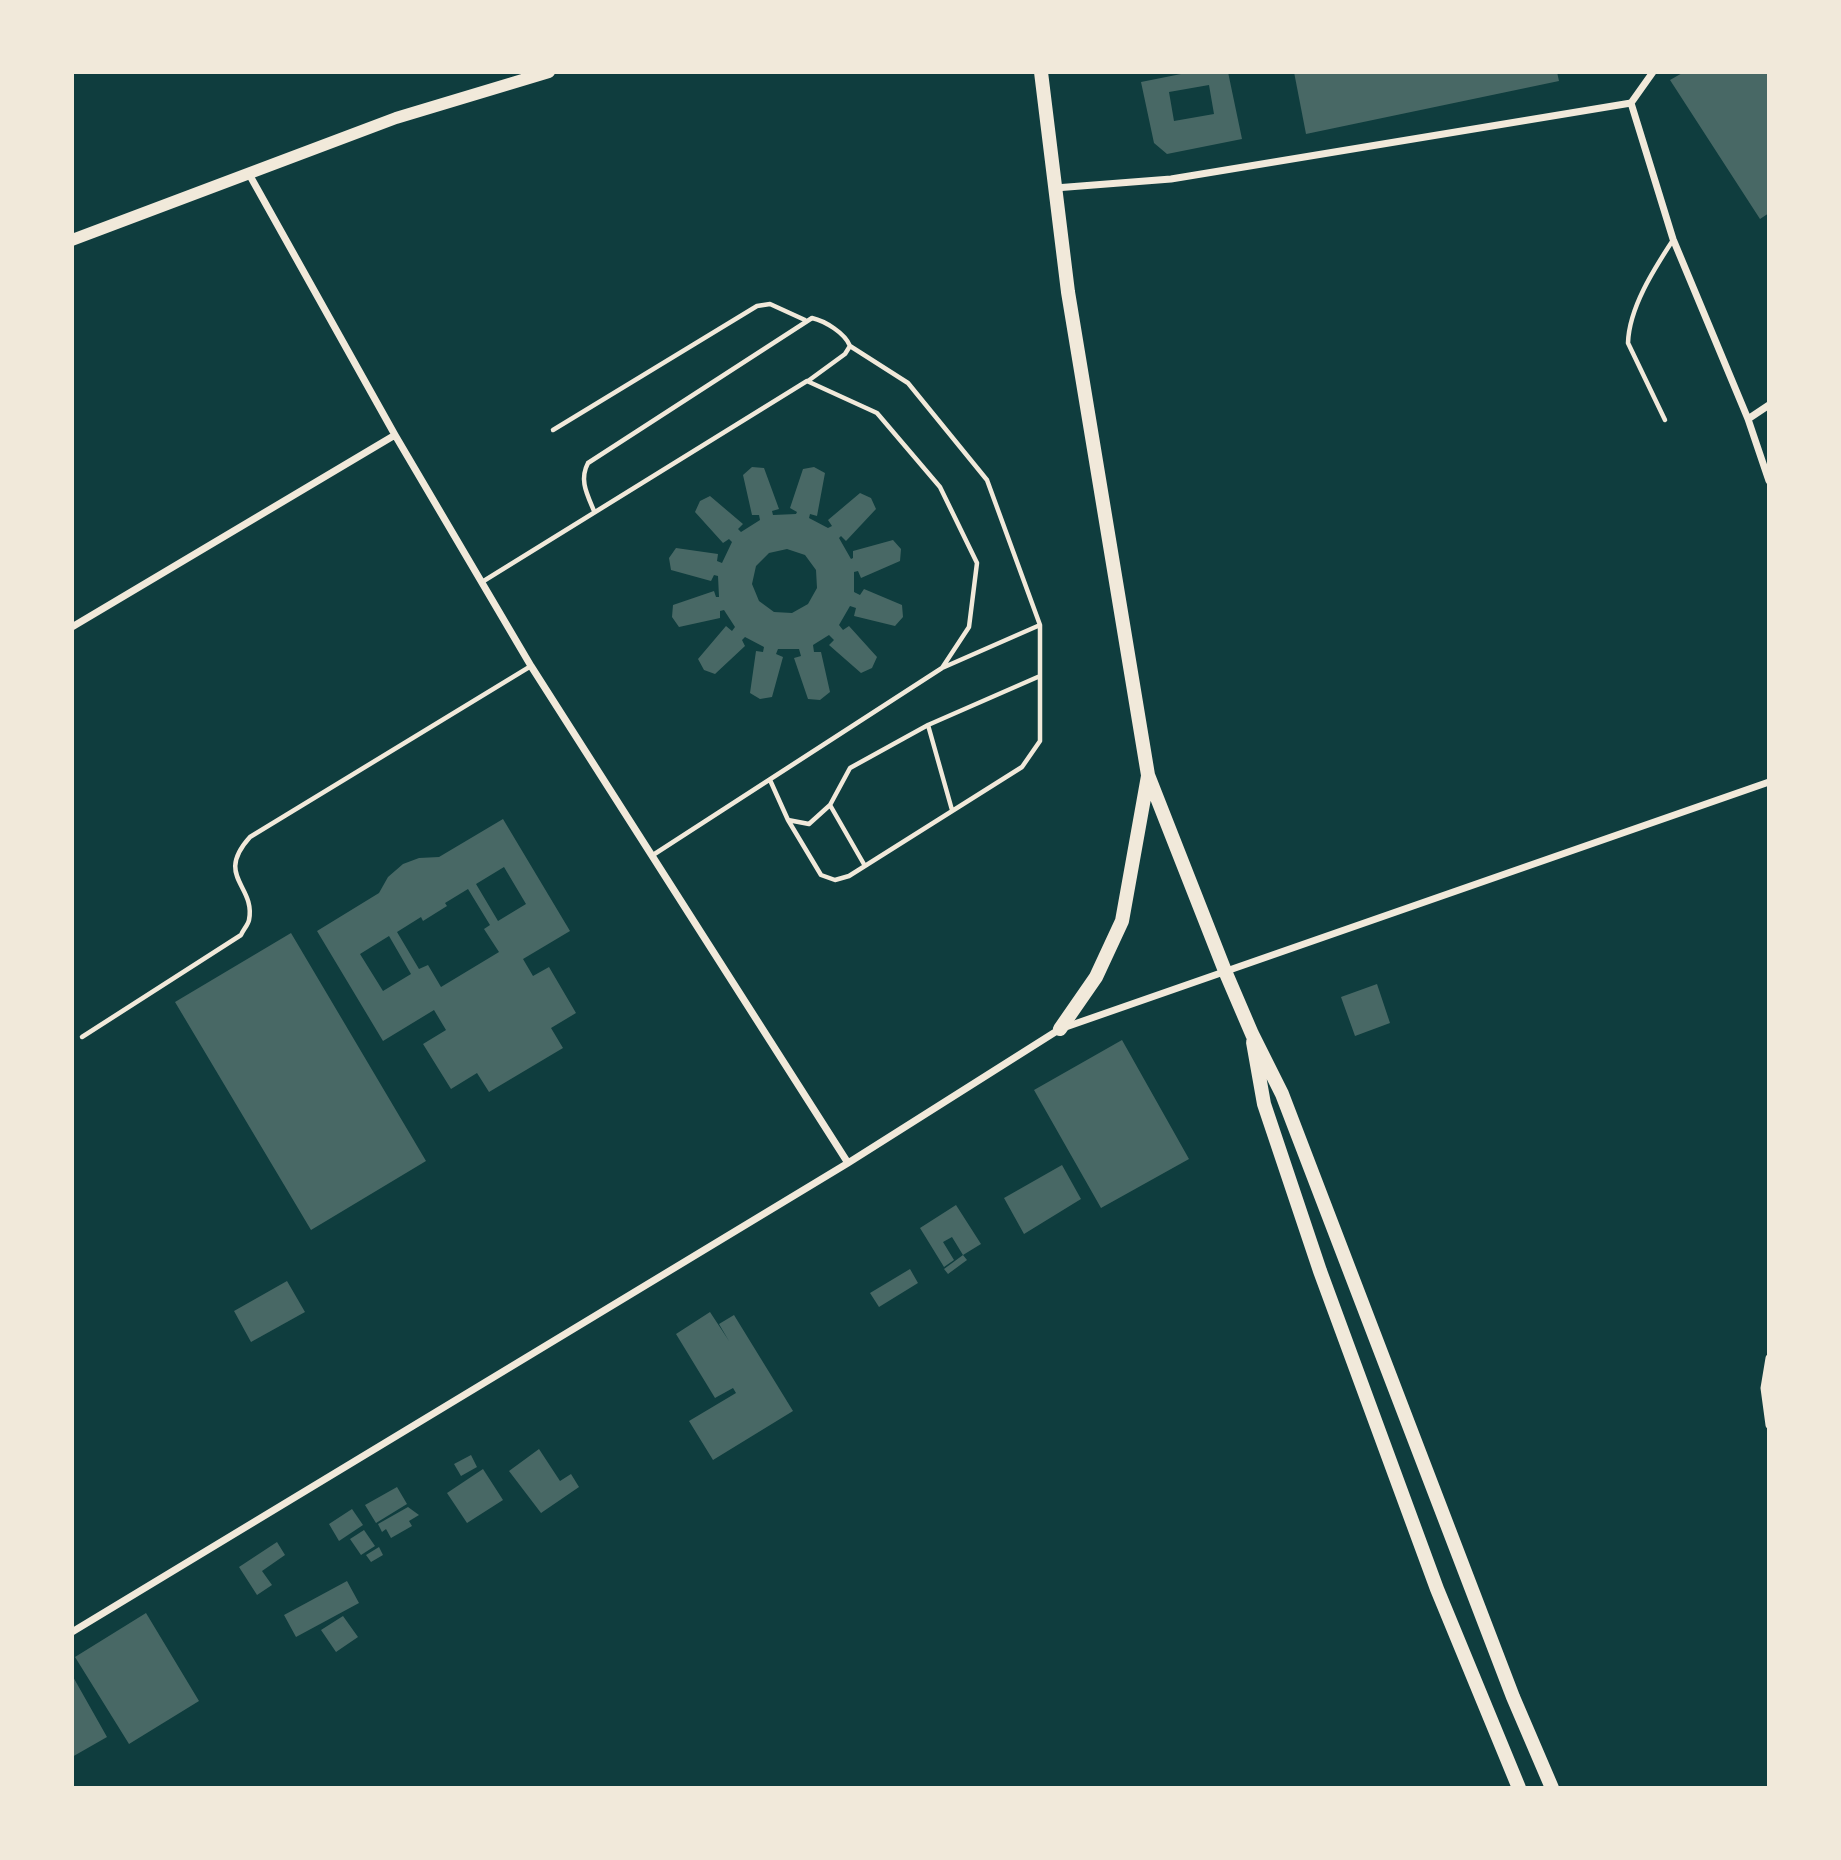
<!DOCTYPE html>
<style>
body{margin:0}
#map{position:relative;width:1841px;height:1860px;overflow:hidden;background:#0f3d3e;font-family:"PT Serif",serif}
canvas{display:block}
.frame{position:absolute;inset:0;border:74px solid #f1e9da;pointer-events:none}
</style>
<div id="map">
<canvas width="1841" height="1860"></canvas>
<div class="frame"></div>
</div>
<script>
const context = document.querySelector('canvas').getContext('2d');
context.lineJoin = 'round';
function fillPath(path, color) {
  context.fillStyle = color;
  context.fill(path, 'evenodd');
}
function trace(path, color, width, dash) {
  context.strokeStyle = color;
  context.lineWidth = width;
  context.lineCap = dash ? 'butt' : 'round';
  context.setLineDash(dash || []);
  context.stroke(path);
}
const building = new Path2D(`
 M1191 72H1228L1242 139 1167 154 1154 143 1141 82ZM1209 85 1214 114 1174 121 1169 92Z
 M1294 72H1557L1559 81 1306 134Z
 M1684 72H1769V213L1760 219 1670 80Z
 M752 467 764 468 779 509 772 511 773 515 796 514 797 512 790 508 803 469 814 467 825 473 817 516 810 514 809 518 828 528 832 526 828 520 860 493 871 498 876 509 846 541 841 536 839 538 851 559 853 558V551L893 540 901 549 900 561 861 578 858 571 854 572V592L860 595 864 589 902 605 903 617 895 626 854 616 856 608 850 606 839 625 843 630 849 626 877 657 872 668 861 673 829 645 834 640 829 635 813 645 814 652H821L830 692 820 700 808 699 794 658 801 656 799 649H778L776 654 783 657 772 697 760 699 750 693 756 651 763 652 764 647 745 637 742 640 745 646 715 674 704 670 698 659 726 626 732 631 735 627 724 610 720 611V618L679 627 672 617 673 605 714 591 716 597H719L718 576 714 575 711 581 671 570 669 558 676 548 718 554 717 561 722 563 732 542 729 539 723 543 695 512 700 501 710 496 743 524 738 529 741 532 760 520 759 515H752L743 475ZM787 549 805 555 816 570 817 588 808 604 792 613 774 612 759 601 752 584 756 566 769 553Z
 M503 819 570 931 523 959 533 976 549 967 576 1013 551 1028 563 1048 489 1092 477 1073 451 1089 423 1044 446 1030 434 1010 383 1041 317 931 379 893 388 877 403 864 419 858 439 857ZM504 867 526 904 498 921 476 884ZM468 889 490 925 484 929 499 952 441 987 428 965 419 969 397 932 421 917 423 921 447 906 445 903ZM389 936 411 974 383 991 360 954Z
 M291 933 426 1161 311 1230 175 1002Z
 M1377 984 1390 1023 1355 1036 1341 997Z
 M1122 1040 1189 1159 1101 1208 1034 1090Z
 M1062 1165 1081 1199 1024 1234 1004 1198Z
 M956 1205 981 1244 963 1255 952 1237 943 1242 954 1260 944 1267 920 1228Z
 M963 1255 967 1260 948 1274 944 1269Z
 M910 1269 918 1283 879 1307 870 1293Z
 M287 1281 305 1312 251 1342 234 1311Z
 M710 1312 729 1341 719 1324 734 1315 793 1411 713 1460 689 1421 736 1393 733 1388 715 1398 676 1334Z
 M539 1449 560 1481 571 1474 579 1487 541 1513 509 1471Z
 M471 1455 477 1467 461 1476 454 1464Z
 M483 1469 503 1500 467 1523 447 1493Z
 M397 1487 407 1504 376 1523 365 1505Z
 M408 1507 419 1515 409 1521 412 1526 391 1538 386 1529 382 1532 378 1524Z
 M352 1509 363 1525 339 1541 329 1524Z
 M364 1530 375 1546 361 1555 350 1539Z
 M277 1542 285 1555 262 1571 272 1585 257 1595 239 1567Z
 M379 1547 383 1555 371 1562 366 1555Z
 M347 1581 359 1603 296 1637 284 1615Z
 M146 1613 199 1701 129 1744 75 1657Z
 M343 1616 358 1637 336 1652 321 1630Z
 M72 1675 107 1737 72 1757Z`);
const service = new Path2D(`
 M1665 420 1628 343C1629 308 1654 269 1673 240
 M553 430 757 306 770 304 805 320
 M594 511C587 494 579 480 588 463L812 318C825 321 845 333 850 346L845 354 808 381
 M482 582 807 381 877 413 940 487 977 563 969 627 942 668 653 855
 M942 668 1040 625
 M928 725 952 810
 M770 780 788 820 809 824 830 805 850 768 928 725 1040 676
 M830 805 865 866
 M788 820 821 875 835 880 849 876 1022 767 1040 741V625L987 480 908 383 850 346
 M82 1037 241 935C243 930 248 925 249 920 256 885 214 877 250 837L531 666`);
const minor = new Path2D(`
 M1653 72 1631 103 1673 239 1748 419 1769 481
 M249 174 395 435 531 666 848 1163
 M1055 188 1171 179 1631 103
 M1748 419 1769 405
 M72 627 395 435
 M1769 1358 1764 1388 1769 1425
 M72 1632 848 1163 1060 1029 1769 782`);
const secondary = new Path2D(`
 M72 240 396 118 549 72`);
const trunk = new Path2D(`
 M1041 72 1068 292 1148 775 1225 971 1252 1034 1282 1094 1513 1697 1552 1788
 M1060 1029 1096 977 1122 921 1148 776
 M1253 1042 1264 1104 1320 1271 1437 1589 1519 1788`);
fillPath(building, '#486865');
trace(service, '#f1e9da', 4.5);
trace(minor, '#f1e9da', 7);
trace(secondary, '#f1e9da', 12);
trace(trunk, '#f1e9da', 14);
</script>
